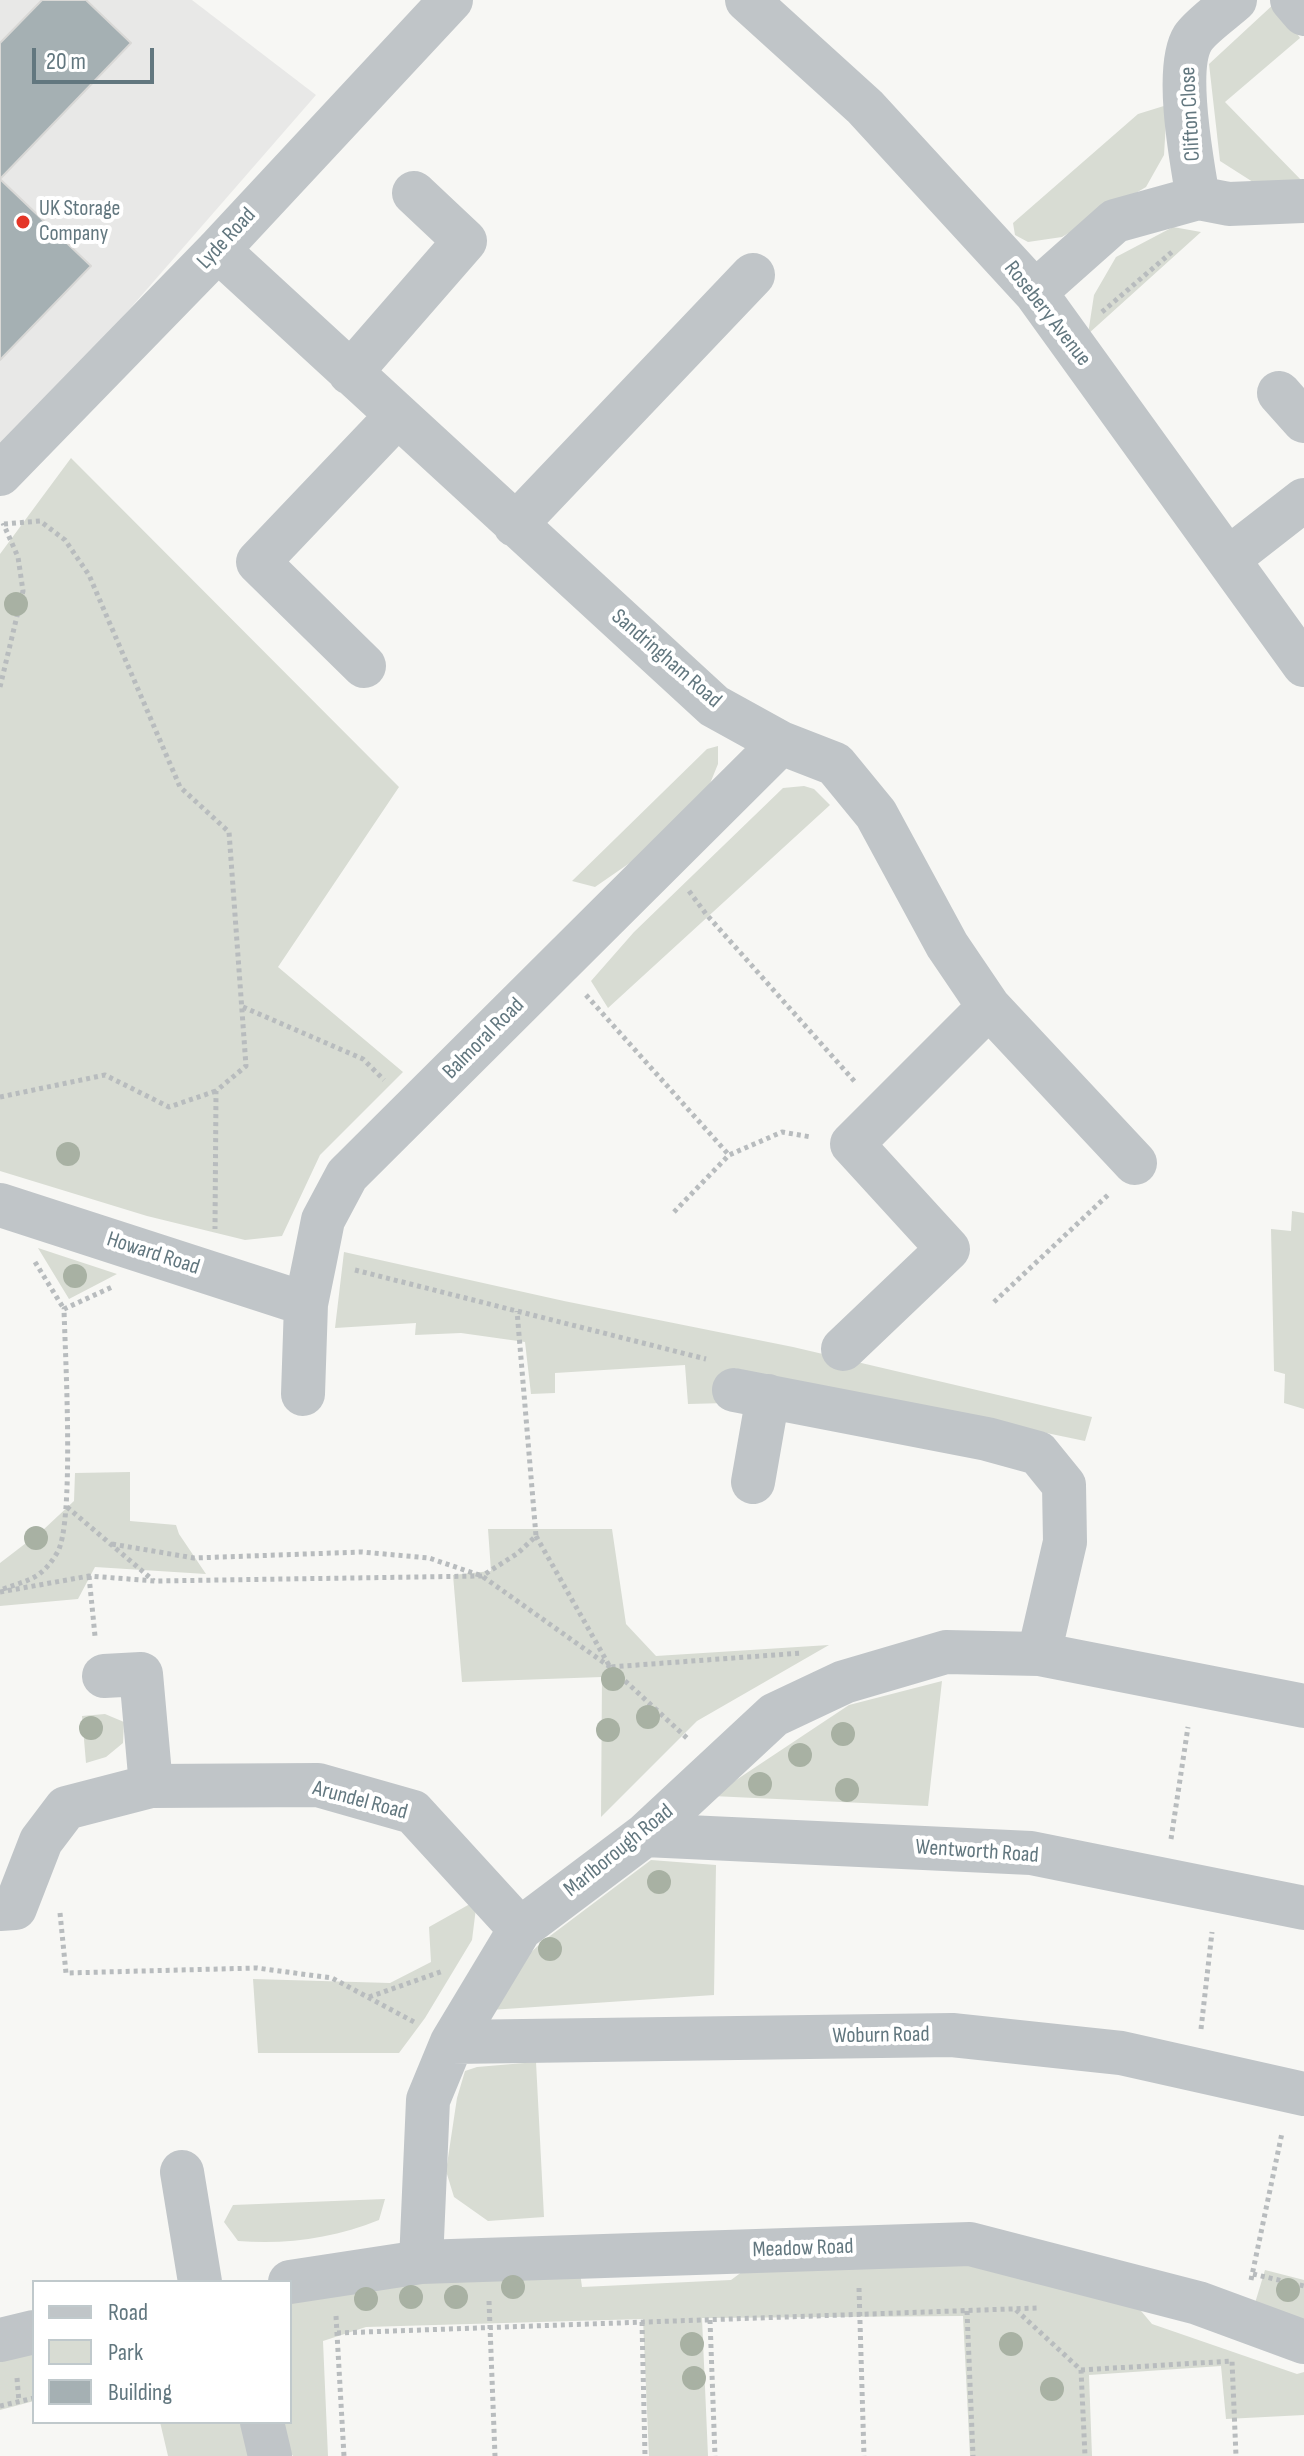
<!DOCTYPE html>
<style>
body{margin:0}
#map{position:relative;width:1304px;height:2456px;overflow:hidden;background:#f7f7f4;font-family:"Sofia Sans Condensed",sans-serif}
canvas{display:block}
.legend{position:absolute;left:32px;top:2280px;width:260px;height:144px;box-sizing:border-box;background:#fff;border:2px solid #c0c9cc;margin:0;padding:10px 14px;list-style:none;font-size:24px;color:#62777f}
.legend li{display:flex;align-items:center;gap:16px;height:40px}
.legend b{width:40px;border:2px solid #c0c9cc}
.scale{position:absolute;left:32px;top:48px;width:122px;height:36px;box-sizing:border-box;border:4px solid #62777f;border-top:0;padding-left:10px;font-size:24px;line-height:28px;white-space:nowrap;color:#62777f;-webkit-text-stroke:6px #fff;paint-order:stroke}
</style>
<div id="map">
<canvas width="1304" height="2456"></canvas>
<ul class="legend">
<li><b style="height:10px;background:#c0c5c8"></b>Road</li>
<li><b style="height:22px;background:#d8dcd3"></b>Park</li>
<li><b style="height:22px;background:#a5b0b3"></b>Building</li>
</ul>
<div class="scale">20 m</div>
</div>
<script>
const context = document.querySelector('canvas').getContext('2d');
context.lineJoin = 'round';
function fillPath(path, color) {
  context.fillStyle = color;
  context.fill(path, 'evenodd');
}
function trace(path, color, width, dash) {
  context.strokeStyle = color;
  context.lineWidth = width;
  context.lineCap = dash ? 'butt' : 'round';
  context.setLineDash(dash || []);
  context.stroke(path);
}
function drawText(font, color, halo, rows, align = 'center') {
  context.font = font + ' "Sofia Sans Condensed",sans-serif';
  context.lineWidth = 8;
  context.setLineDash([]);
  context.textBaseline = 'middle';
  context.strokeStyle = halo;
  context.fillStyle = color;
  for (const [text, x, y, turn = 0] of rows) {
    context.save();
    context.translate(x, y);
    context.rotate((+turn || 0) * Math.PI / 180);
    context.textAlign = isNaN(turn) ? turn : align;
    if (halo) context.strokeText(text, 0, 0);
    context.fillText(text, 0, 0);
    context.restore();
  }
}
const built = new Path2D(`
 M0 0H192L316 95 0 458Z`);
const green = new Path2D(`
 M1276 2 1300 38 1225 102 1304 183 1267 191 1220 161 1209 64Z
 M1167 105 1164 155 1146 187 1062 237 1028 242 1015 235 1013 223 1138 114Z
 M1173 227 1201 232 1088 334 1094 295 1116 257Z
 M71 458 399 787 278 967 403 1072 320 1155 282 1236 245 1240 147 1216 0 1171V554Z
 M718 746V764L709 786 650 849 595 887 572 881 707 749Z
 M804 786 814 789 830 805 608 1008 591 981 634 932 783 788Z
 M1292 1211 1304 1213V1409L1284 1403 1285 1374 1274 1371 1271 1229 1291 1231Z
 M38 1248 117 1274 69 1299Z
 M344 1252 564 1301 793 1347 1092 1417 1085 1441 733 1368 727 1403 688 1404 685 1365 555 1373V1393L531 1394 525 1342 461 1333 415 1335 416 1323 335 1328Z
 M130 1472V1521L176 1525 179 1534 206 1574 95 1567 78 1599 0 1606V1563L43 1530 74 1501 75 1473Z
 M488 1529H612L626 1624 656 1656 829 1645 697 1721 601 1817 602 1677 462 1682 453 1575 491 1571Z
 M942 1681 928 1806 712 1796 849 1705Z
 M105 1714 124 1722 123 1743 106 1757 86 1763 82 1716Z
 M651 1860 716 1865 714 1995 490 2010 511 1971 542 1942Z
 M477 1900 472 1940 425 2018 399 2053H258L253 1979 390 1983 431 1962 429 1927Z
 M536 2062 544 2217 488 2221 454 2197 446 2171 457 2098 465 2071 477 2067Z
 M385 2199 379 2220C334 2238 287 2245 238 2241L224 2222 233 2205Z
 M762 2257 961 2261 1126 2293 1152 2324 1297 2374 1304 2372V2415L1226 2419 1221 2366 1089 2375 1092 2456H970L963 2316 702 2318 708 2456H649L643 2319 366 2327 323 2341 328 2456H293L279 2437 275 2422H290V2298L579 2265 582 2287 731 2280Z
 M1265 2270 1304 2280V2331L1252 2313Z
 M34 2345V2401L0 2410V2353Z
 M160 2422H243L251 2456H168Z`);
const building = new Path2D(`
 M42 0H86L131 43 0 179 91 266 0 360V43Z`);
const path = new Path2D(`
 M1102 312 1173 251
 M4 524 40 521 65 540 89 575 180 787 229 832 246 1066 216 1091 215 1229
 M0 687 23 591 18 557 3 523
 M689 891 706 914 856 1083
 M586 995 729 1155
 M243 1007 363 1059 384 1080
 M0 1097 105 1075 169 1107 216 1091
 M674 1212 729 1155 782 1132 811 1137
 M35 1262 64 1309
 M355 1270 706 1359
 M994 1302 1109 1194
 M67 1507 154 1581
 M536 1536 610 1667 802 1653
 M112 1544 194 1558 362 1552 429 1558 482 1576 610 1667 688 1739
 M89 1576 95 1636
 M3 1589C31 1579 41 1579 57 1553 75 1525 65 1352 64 1309L112 1287
 M0 1592 89 1576 155 1581 482 1576 518 1553 536 1536 517 1311
 M1171 1839 1188 1727
 M60 1913 66 1973 257 1968 332 1978 416 2023
 M369 1997 443 1971
 M1201 2029 1212 1932
 M1253 2274 1304 2286
 M1251 2280 1282 2133
 M859 2288 864 2456
 M489 2301 495 2456
 M1016 2310 1081 2370 1085 2456
 M967 2311 973 2456
 M336 2316 344 2456
 M710 2320 715 2456
 M642 2322 645 2456
 M337 2333 1038 2308
 M1081 2370 1232 2361 1236 2456
 M17 2378 19 2402
 M0 2406 34 2398`);
const minor = new Path2D(`
 M747 0 865 107 1035 292 1304 665
 M1292 0 1304 14
 M1198 198C1192 163 1174 68 1193 38 1201 26 1224 10 1235 0
 M218 250 714 706 781 743 835 764 876 814 947 945 989 1007 1135 1163
 M1035 292 1115 221 1198 198 1229 204 1304 201
 M350 373 465 241 414 193
 M1279 393 1304 421
 M0 474 218 250 451 0
 M515 525 753 275
 M1228 559 1304 500
 M364 666 258 562 397 416
 M0 1205 306 1304
 M843 1349 948 1249 852 1144 989 1007
 M734 1390 987 1439 1038 1453 1064 1485 1065 1542 1039 1654
 M303 1394 306 1304 315 1260 323 1220 347 1175 781 743
 M753 1482 768 1396
 M104 1676 141 1674 151 1786
 M645 1835 1031 1853 1304 1908
 M0 1909 15 1908 41 1841 66 1808 151 1786 318 1785 413 1812 520 1929
 M452 2042 952 2035 1121 2053 1304 2094
 M182 2172 200 2282
 M421 2262 428 2100 452 2042 520 1929 645 1835 774 1715 844 1682 946 1652 1039 1654 1304 1706
 M290 2282 421 2262 970 2244 1198 2303 1304 2342
 M0 2340 34 2332
 M262 2422 270 2456`);
const trees = [
 [16,604],
 [68,1154],
 [75,1276],
 [36,1538],
 [613,1679],
 [648,1717],
 [91,1728],
 [608,1730],
 [843,1734],
 [800,1755],
 [760,1784],
 [847,1790],
 [659,1882],
 [550,1949],
 [513,2287],
 [1288,2290],
 [411,2297],
 [456,2297],
 [366,2299],
 [692,2344],
 [1011,2344],
 [694,2378],
 [1052,2389]
];
const markers = [
 [23,222,8,"#e43527"]
];
const streetNames = [
 ["Clifton Close",1191,114,-93],
 ["Lyde Road",227,239,-47],
 ["Rosebery Avenue",1047,314,52],
 ["Sandringham Road",666,659,41],
 ["Balmoral Road",484,1039,-45],
 ["Howard Road",153,1254,18],
 ["Arundel Road",360,1801,15],
 ["Marlborough Road",619,1851,-39],
 ["Wentworth Road",977,1852,4],
 ["Woburn Road",881,2036,-1],
 ["Meadow Road",803,2249,-2]
];
const poiNames = [
 ["UK Storage",39,209],
 ["Company",39,234]
];
fillPath(built, '#e8e8e7');
fillPath(green, '#d8dcd3');
fillPath(building, '#a5b0b3');
trace(building, '#d9d8d6', 2);
trace(path, '#b8bcbe', 5, [4, 4]);
trace(minor, '#c0c5c8', 44);
context.fillStyle = '#a8b1a3';
for (const [x, y] of trees) {
  context.beginPath();
  context.arc(x, y, 12, 0, 2 * Math.PI);
  context.fill();
}
for (const [x, y, r, color] of markers) {
  const dot = new Path2D();
  dot.arc(x, y, r, 0, 2 * Math.PI);
  context.fillStyle = color;
  context.fill(dot);
  trace(dot, '#fff', 3);
}
drawText('22px', '#62777f', '#fff', streetNames);
drawText('22px', '#62777f', '#fff', poiNames, 'left');
</script>
